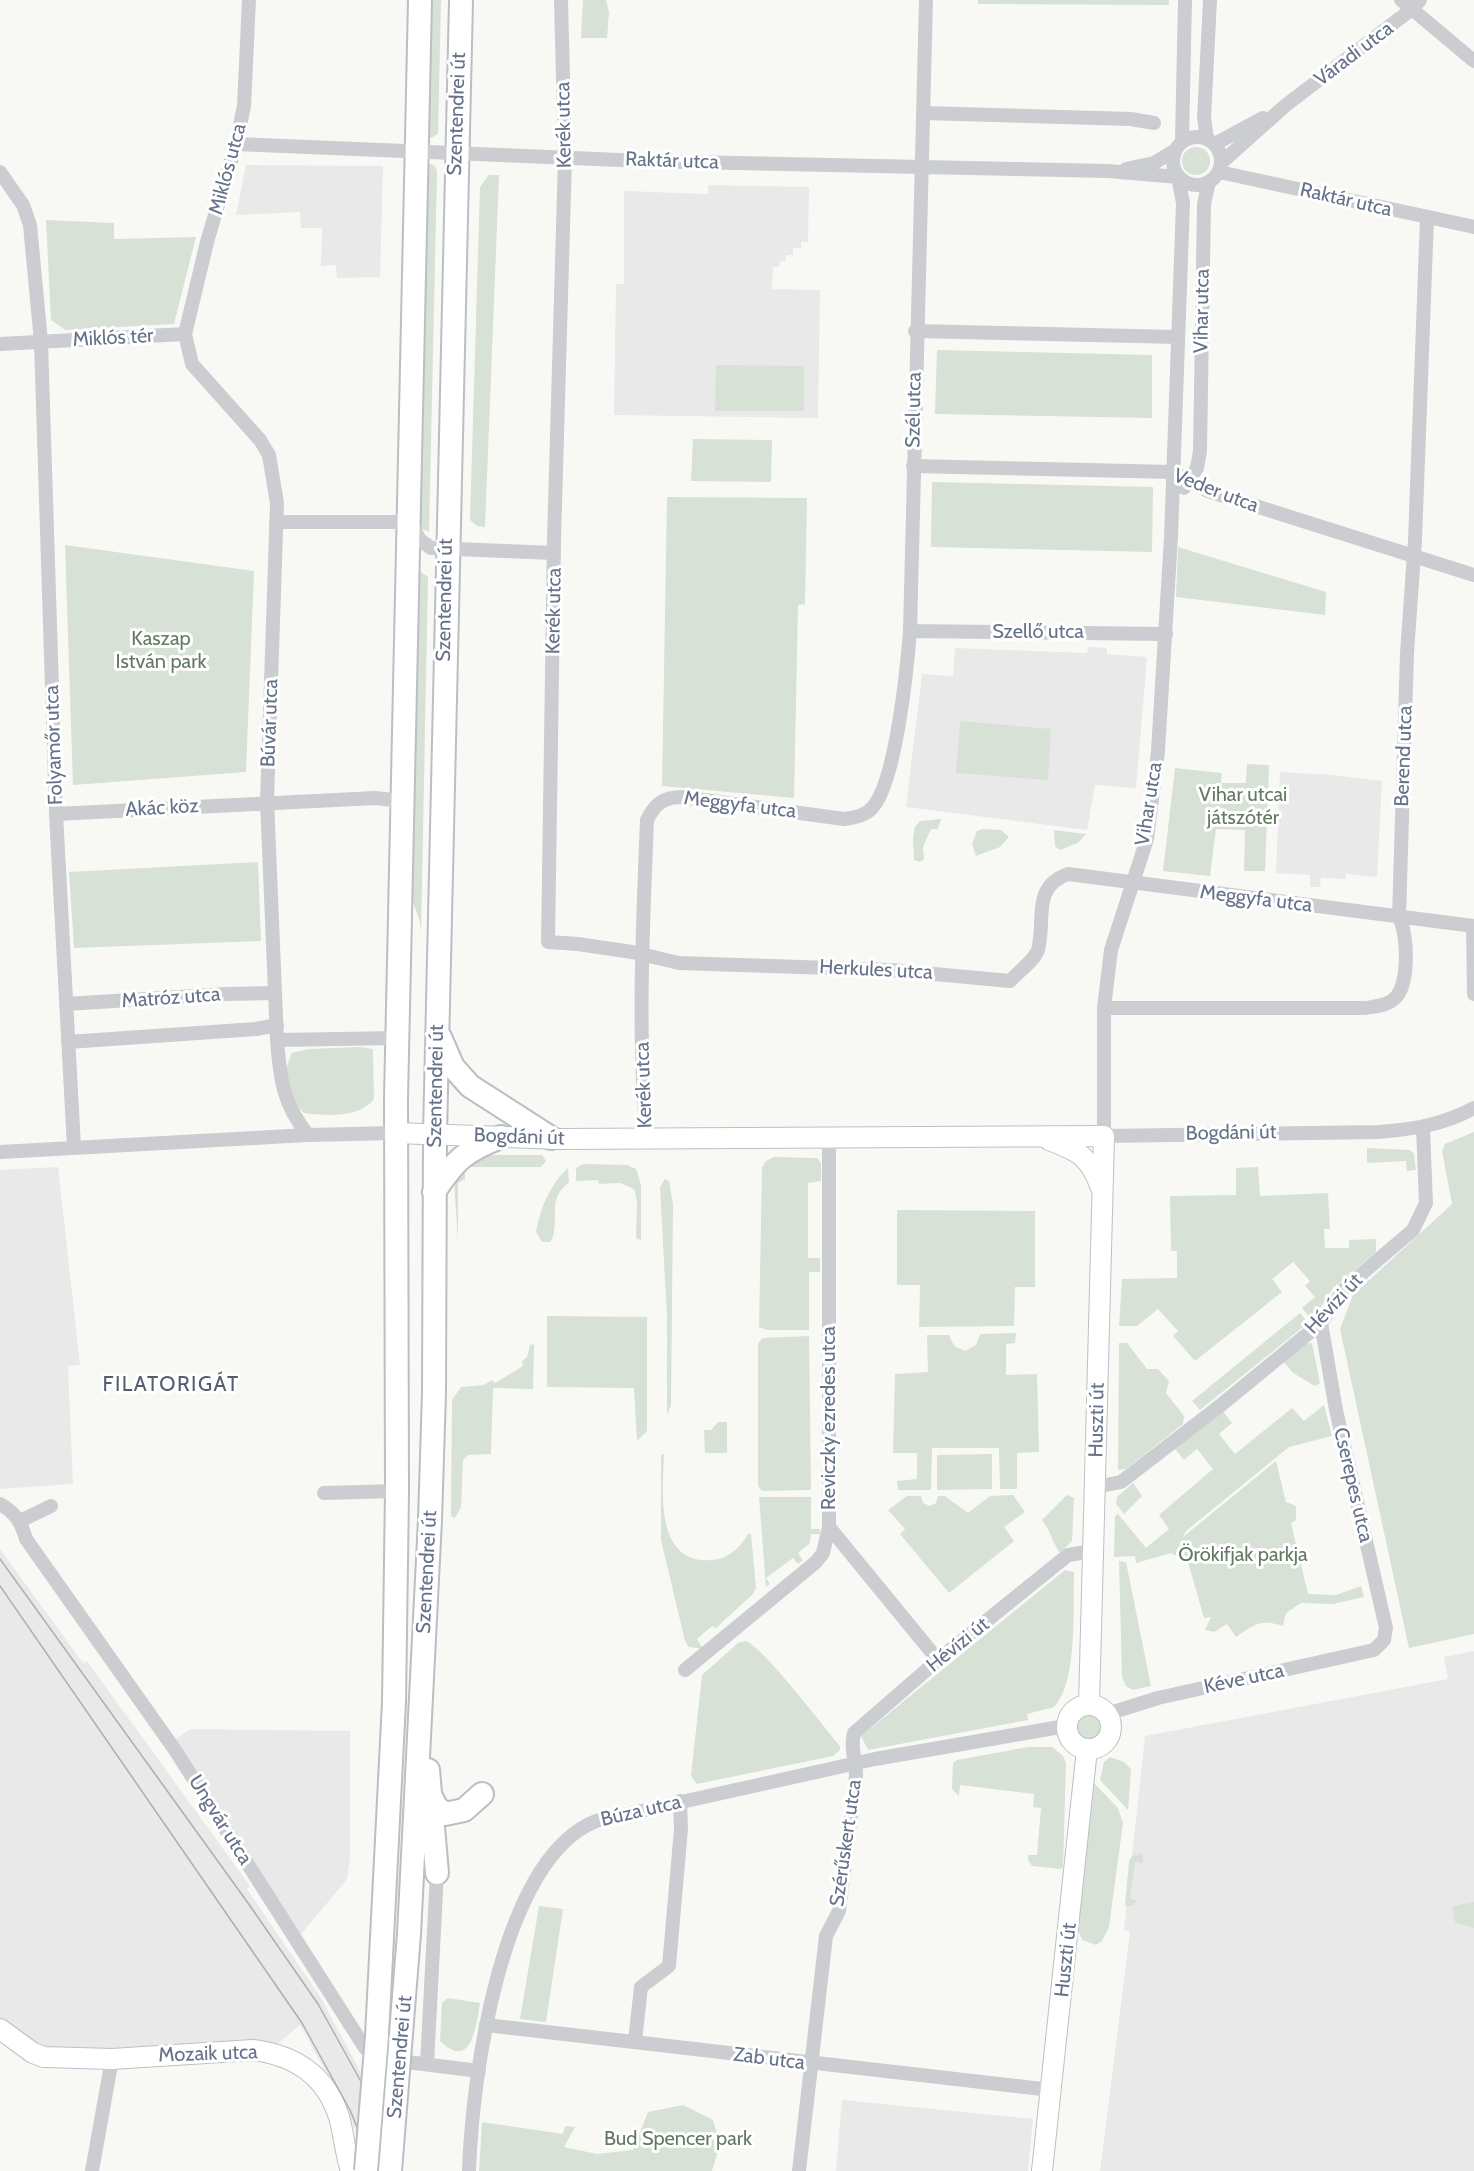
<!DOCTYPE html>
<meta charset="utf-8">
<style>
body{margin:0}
canvas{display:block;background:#f8f9f5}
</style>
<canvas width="1474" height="2171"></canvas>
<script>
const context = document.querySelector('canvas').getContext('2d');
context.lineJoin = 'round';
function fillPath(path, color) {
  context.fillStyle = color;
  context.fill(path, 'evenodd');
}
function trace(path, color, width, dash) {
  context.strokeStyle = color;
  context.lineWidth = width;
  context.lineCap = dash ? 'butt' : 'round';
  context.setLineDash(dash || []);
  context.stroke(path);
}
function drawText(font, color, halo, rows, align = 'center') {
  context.font = font + ' Cabin,sans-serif';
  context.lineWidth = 6;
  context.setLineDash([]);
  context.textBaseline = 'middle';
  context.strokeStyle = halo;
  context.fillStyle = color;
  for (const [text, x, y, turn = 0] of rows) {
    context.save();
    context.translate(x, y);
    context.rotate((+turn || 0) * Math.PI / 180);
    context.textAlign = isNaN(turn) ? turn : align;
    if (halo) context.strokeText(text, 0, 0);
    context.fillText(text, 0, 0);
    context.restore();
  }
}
const built = new Path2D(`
 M246 165 383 166 380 277 337 278 336 265 321 266 322 228H301L300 212 236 215Z
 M708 185 809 187 808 242H801V248H793V255H786V261H780L779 267H773L772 289 820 290 818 418 614 415 616 284H624V191L708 194Z
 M1088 647 1107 648V654L1147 657 1136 788 1095 785 1087 830 906 807 922 674 953 676 955 648 1087 653Z
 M1280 772 1333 775 1382 781 1377 877 1346 874V879L1321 878 1320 887H1310V875L1276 873Z
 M58 1167 80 1365 68 1366 73 1484 0 1489V1170Z
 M0 1549 83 1663 87 1661 250 1886 247 1889 321 1998 368 2086 403 2171H371L348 2112 300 2025 275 2046 47 2052 0 2018Z
 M1474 1651V2171H1100L1130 1932 1124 1930 1145 1736 1448 1679 1444 1657Z
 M190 1729 350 1731V1857L347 1879 297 1939 173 1741Z
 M842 2100 1033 2119 1028 2171H836Z`);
const green = new Path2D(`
 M430 0H441L438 134 431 138 427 136Z
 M583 0H606L609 12 607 38H581Z
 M978 0H1169V5L978 4Z
 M1182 161a14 14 0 1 1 28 0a14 14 0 1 1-28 0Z
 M431 164 435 166 437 172 429 532 418 527 427 167Z
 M489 175H499L485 527 477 526 470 520 480 187Z
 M46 220 114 223V239L196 237 174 324 65 330 51 320Z
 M937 350 1152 355V418L935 414Z
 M716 365 804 366V411H715Z
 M693 439 772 440 771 482 691 481Z
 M932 482 1153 487 1152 552 931 547Z
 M667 497 807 498 805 604 798 605 794 798 662 786Z
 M65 545 254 571 246 772 73 785Z
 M1178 547 1326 592 1325 615 1176 597Z
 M417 569 428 577 421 935 420 922 412 900Z
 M960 721 1051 729 1048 780 956 773Z
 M1247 764 1269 765 1265 871H1244L1245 830 1216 829 1210 876 1163 871 1175 768 1222 773 1221 783H1246Z
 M941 819 938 829H931L923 847 924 859 920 862 914 860 913 839 915 827 920 821Z
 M983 829 1001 830 1009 837 1000 847 976 856 972 844 977 831Z
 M1054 830 1086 834 1078 843 1060 850 1055 846Z
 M258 862 261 941 74 948 69 872Z
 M359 1047 373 1049 374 1099C360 1118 325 1116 304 1113 287 1097 281 1074 292 1053L309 1049Z
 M1474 1132V1634L1409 1648 1340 1329 1353 1295 1452 1204 1442 1151 1445 1144Z
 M1367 1148 1410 1150 1414 1154 1416 1170 1407 1171 1406 1161 1367 1163Z
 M474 1155H542L546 1161 541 1167H469L465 1170V1179L458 1183V1242L454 1180Z
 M774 1157 817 1158 821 1163V1181L808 1183V1258H820V1272H809V1330H767L759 1327 762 1168 766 1161Z
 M583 1164 627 1165 636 1169 641 1185V1240L636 1238 637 1202 634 1189 620 1183 599 1184 598 1180 576 1181V1168Z
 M1258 1167 1260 1196 1328 1193 1330 1229H1324L1325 1248H1349V1240L1376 1239V1252L1333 1288 1312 1321 1302 1308 1315 1297 1305 1286 1310 1281 1293 1262 1272 1279 1282 1292 1195 1361 1173 1336 1178 1331 1158 1309 1137 1326H1119L1122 1279 1177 1278V1251H1171L1170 1196 1236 1195V1168Z
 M568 1168 569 1182C547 1201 559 1213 553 1237L550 1242H542L536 1232C540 1209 550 1184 568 1168Z
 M665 1179 669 1181 673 1204 671 1405 667 1415V1317L660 1187Z
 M897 1210 1035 1211V1287H1015L1014 1326 919 1327 920 1285H897Z
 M1300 1313 1308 1323 1200 1410 1192 1401Z
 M547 1316 647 1317V1431L637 1441 634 1388 547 1387Z
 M1016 1333 1015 1343 1006 1344V1375L1037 1374 1039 1452 1017 1453V1489H1000L999 1448H932L931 1490H898L897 1481 917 1479V1453H893L895 1374 928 1372 927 1335H949L954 1346 965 1351 976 1345 980 1334Z
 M809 1336 811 1490 762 1491 758 1486V1344L762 1338Z
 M1119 1343H1127L1147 1369H1158L1169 1381 1166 1393 1184 1416 1183 1424 1126 1469 1118 1470Z
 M1312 1343 1320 1383 1315 1386 1293 1373 1283 1361 1302 1344Z
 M534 1344 533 1389 493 1388 491 1454 468 1455 463 1460 461 1507 455 1518 451 1516 452 1400 461 1387 484 1385 492 1380 495 1383 523 1366 522 1361 527 1357 530 1345Z
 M1324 1405 1332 1436 1289 1447 1186 1531 1183 1537 1276 1461 1286 1502 1296 1506V1520L1291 1523 1308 1594 1336 1595 1361 1586 1364 1597 1333 1604 1301 1603 1286 1613 1283 1626C1260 1619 1255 1624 1236 1637L1227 1624 1214 1632 1205 1630 1211 1617 1204 1618 1188 1562 1171 1553 1136 1563 1135 1556 1114 1557 1115 1516 1118 1514 1146 1548 1169 1529 1159 1515 1213 1469 1197 1449 1184 1460 1175 1449 1222 1410 1232 1423 1219 1434 1235 1454 1292 1408 1304 1421Z
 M718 1422H727V1453H705L704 1430H711Z
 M664 1454C663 1490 654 1565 712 1560 728 1559 740 1548 748 1534H751L756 1588 753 1594 716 1628 712 1626 697 1639 703 1649 689 1647 685 1641 661 1540V1455Z
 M992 1454V1489L937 1490V1455Z
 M1133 1483 1142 1496 1124 1514 1116 1504 1117 1497Z
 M1013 1495 1025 1512 1004 1527 1014 1541 949 1593 900 1534 905 1529 888 1510 907 1496H921L923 1503 930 1506 936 1503 938 1496H945L968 1513 990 1496Z
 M1067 1495 1074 1498 1072 1541 1060 1553C1052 1542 1051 1531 1042 1520Z
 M759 1497H811V1529H820V1534H811L810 1543 798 1553 803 1560 798 1564 793 1558 766 1578 770 1584 766 1587Z
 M1119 1561 1126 1562 1151 1686 1133 1690 1126 1686 1122 1677Z
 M1065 1570 1074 1572C1073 1606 1078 1683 1054 1707L1027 1714 1028 1720 868 1750 861 1736Z
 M746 1641C765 1649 822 1725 840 1746V1750L833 1756 697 1784 691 1776 702 1675 738 1643Z
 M1075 1726a13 13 0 1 1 26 0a13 13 0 1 1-26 0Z
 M1028 1747H1052L1063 1756 1066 1763 1063 1867 1060 1869 1032 1866 1028 1860V1855H1037L1041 1808 1033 1807 1034 1794 960 1785 959 1796 952 1789 953 1763 957 1760Z
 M1110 1757 1124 1762 1131 1769 1128 1810 1100 1780 1104 1762Z
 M1093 1782 1118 1808 1123 1823 1109 1927 1102 1941 1096 1945 1082 1940 1078 1929Z
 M1143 1853V1863L1135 1862 1130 1898 1137 1901 1131 1906H1125L1129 1861 1132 1856Z
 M1474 1902V1928L1455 1922 1452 1906Z
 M539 1906 563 1909 546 2022 520 2019Z
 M448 1998 480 2003C476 2025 472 2072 440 2041L442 2003Z
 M683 2105 713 2120 720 2144 712 2171H479L482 2122 563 2134 565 2126 575 2127 564 2147 597 2154 633 2150 648 2112Z`);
const street = new Path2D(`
 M249 0 244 106 236 144 207 242 185 334 192 364 260 440 269 455 277 503 267 801 277 1040C280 1079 283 1104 308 1135
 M561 0 565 158 554 540 548 942 578 944 632 952 679 963 891 970 1010 981C1018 972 1034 961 1038 950 1046 920 1031 887 1068 874L1474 926
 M1401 0 1474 61
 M924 113 1131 119 1154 123
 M1173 161a24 24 0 1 1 48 0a24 24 0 1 1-48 0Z
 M1207 138 1204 118 1210 0
 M1182 141 1185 0
 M236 144 644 161 1108 171 1178 177 1183 203 1171 537 1158 751 1147 839 1111 950 1104 1008V1136L1379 1132C1414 1129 1443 1125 1474 1108
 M1215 144 1263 118
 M1221 163 1286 105 1412 9 1420 0
 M1126 169 1154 163 1174 151
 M0 172 23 205 30 225 41 342 56 814 74 1147
 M1219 172 1474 227
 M915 331 1178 337
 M0 344 185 334
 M913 466 1173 472 1208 491 1474 575
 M1184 488 1197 468 1200 451 1204 204 1209 182
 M276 522H397L405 518 409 510
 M411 523 420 540 431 548 554 553
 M910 631 1166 634
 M56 814 375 798 393 800 402 811
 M1473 926 1474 994
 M66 1004 226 994 275 993
 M1104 1008H1366C1376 1006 1386 1006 1394 999 1410 986 1408 934 1399 917L1407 653 1415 540 1427 218
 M277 1040 398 1038
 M68 1042 256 1029 277 1025
 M829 1137V1527L938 1660
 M647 1138C637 1033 643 926 647 820 655 804 663 797 682 797L844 819C854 818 866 816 873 807 896 780 907 669 910 631L926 0
 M0 1152 308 1135 396 1133
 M1096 1487 1121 1482 1221 1405 1321 1323 1345 1288 1413 1230 1426 1203 1423 1128
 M324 1493 397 1491
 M0 1504C16 1513 21 1522 26 1539L175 1750 365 2048 391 2060 479 2071
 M20 1521 51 1506
 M685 1670 816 1562 823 1553 829 1527
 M1107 1714 1158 1698 1374 1650 1384 1640 1386 1628 1336 1410 1321 1323
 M486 2025 1051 2090
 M635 2041 641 1987 669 1966 681 1829 680 1801
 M427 2064 437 1873
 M92 2171 112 2059
 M469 2171C472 2080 500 1859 596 1821L875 1759 1066 1726
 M799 2171 826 1936 839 1911 856 1776C856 1760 850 1749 854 1733L938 1660 1068 1555 1093 1551`);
const secondary = new Path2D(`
 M396 1133 560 1139 1104 1136 1089 1705
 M1049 1140C1079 1151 1090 1157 1101 1188
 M1067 1727a22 22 0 1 1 44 0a22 22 0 1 1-44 0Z
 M0 2029 33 2053 44 2057 112 2059 253 2050C294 2055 326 2075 339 2117 344 2134 345 2153 351 2171
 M1042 2171 1087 1749`);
const primary = new Path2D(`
 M440 1037 453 1067 470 1086 551 1138
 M434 1192C455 1160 466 1150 501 1137
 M428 1770 437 1873
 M430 1794 436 1807 445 1814 464 1810 482 1794
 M409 1934 430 1520 434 1393 435 1134 461 0
 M377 2036 394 1702 397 1491 396 1098 420 0`);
const tram = new Path2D(`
 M0 1559 248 1903 318 2004 364 2087 397 2171
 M0 1586 302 2023 350 2110 375 2171`);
const primaryBridge = new Path2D(`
 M366 2171 377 2036
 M390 2171 409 1934`);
const streetNames = [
 ["Váradi utca",1354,54,-37],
 ["Szentendrei út",457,114,-88],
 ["Kerék utca",564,125,-91],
 ["Raktár utca",672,161,2],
 ["Miklós utca",228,169,-75],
 ["Raktár utca",1346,200,13],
 ["Vihar utca",1202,311,-89],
 ["Miklós tér",113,338,-3],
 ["Szél utca",914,410,-89],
 ["Veder utca",1216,491,21],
 ["Szentendrei út",445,600,-89],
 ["Kerék utca",554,611,-89],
 ["Szellő utca",1038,632],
 ["Búvár utca",270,723,-88],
 ["Folyamőr utca",54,745,-92],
 ["Berend utca",1404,756,-88],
 ["Vihar utca",1149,804,-81],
 ["Meggyfa utca",740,805,7],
 ["Akác köz",162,808,-3],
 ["Meggyfa utca",1256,899,7],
 ["Herkules utca",876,970,3],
 ["Matróz utca",171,998,-4],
 ["Kerék utca",644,1085,-92],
 ["Szentendrei út",436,1086,-89],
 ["Bogdáni út",1231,1133,-1],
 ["Bogdáni út",519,1137,2],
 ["Hévízi út",1334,1304,-47],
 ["Reviczky ezredes utca",829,1418,-90],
 ["Huszti út",1097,1420,-89],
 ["Cserepes utca",1353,1485,77],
 ["Szentendrei út",427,1572,-87],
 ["Hévízi út",958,1645,-39],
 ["Kéve utca",1244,1679,-12],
 ["Búza utca",641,1811,-13],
 ["Ungvár utca",220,1820,58],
 ["Szérűskert utca",846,1843,-82],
 ["Huszti út",1066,1960,-84],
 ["Mozaik utca",208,2054,-2],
 ["Szentendrei út",400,2057,-85],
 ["Zab utca",769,2059,7]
];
const parkNames = [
 ["Kaszap",161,639],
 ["István park",161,662],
 ["Vihar utcai",1243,795],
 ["játszótér",1243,818],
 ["Örökifjak parkja",1243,1555],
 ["Bud Spencer park",678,2139]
];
const neighbourhoodNames = [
 ["FILATORIGÁT",171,1385]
];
fillPath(built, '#e9e9e9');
fillPath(green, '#d8e1d6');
trace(secondary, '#bcc0c6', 22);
trace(primary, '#bbbec3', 26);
trace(street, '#cbcdd1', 14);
trace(secondary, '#fff', 20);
trace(primary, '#fff', 22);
trace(tram, '#aaaeb6', 1.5);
trace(primaryBridge, '#bbbec3', 26, []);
trace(primaryBridge, '#fff', 22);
drawText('20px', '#65728a', '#fff', streetNames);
drawText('20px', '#617a60', '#fff', parkNames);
context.letterSpacing = '1.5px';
drawText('21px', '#535d6e', '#fff', neighbourhoodNames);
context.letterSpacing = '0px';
</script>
